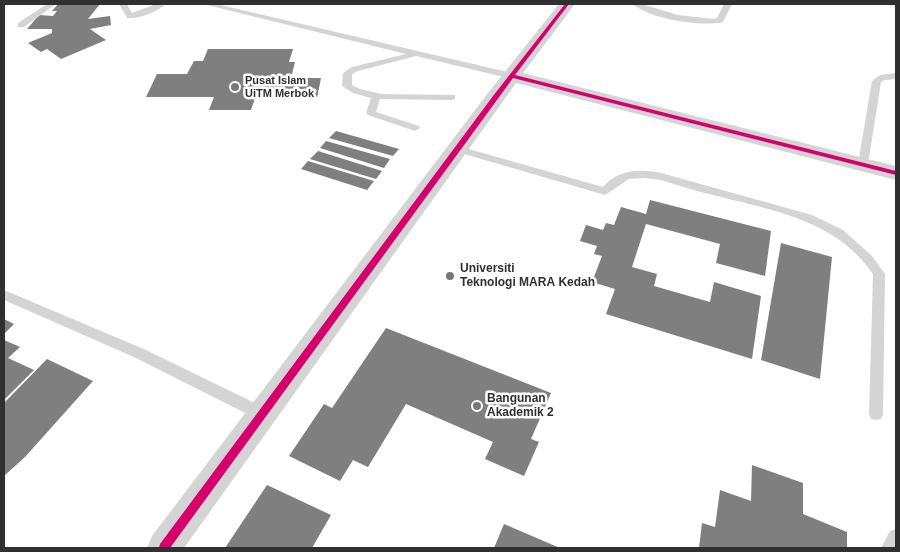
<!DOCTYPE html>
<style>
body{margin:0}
#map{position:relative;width:900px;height:552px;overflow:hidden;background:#fff;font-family:Helvetica,sans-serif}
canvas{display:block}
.frame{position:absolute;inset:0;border:5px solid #303030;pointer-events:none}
</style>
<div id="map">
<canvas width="900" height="552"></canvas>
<div class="frame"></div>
</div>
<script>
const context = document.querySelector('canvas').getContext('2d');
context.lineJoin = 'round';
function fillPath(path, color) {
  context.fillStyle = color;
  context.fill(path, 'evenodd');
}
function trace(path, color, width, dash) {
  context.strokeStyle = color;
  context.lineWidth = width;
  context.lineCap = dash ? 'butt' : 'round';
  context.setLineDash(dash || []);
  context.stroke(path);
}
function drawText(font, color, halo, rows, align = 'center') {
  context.font = font + ' Helvetica,sans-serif';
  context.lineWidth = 5;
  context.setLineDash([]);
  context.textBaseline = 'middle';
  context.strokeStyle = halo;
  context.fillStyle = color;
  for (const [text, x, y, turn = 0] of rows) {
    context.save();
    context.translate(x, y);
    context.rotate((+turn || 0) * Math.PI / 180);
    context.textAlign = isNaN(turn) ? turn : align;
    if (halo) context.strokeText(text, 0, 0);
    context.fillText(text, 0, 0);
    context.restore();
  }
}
const building = new Path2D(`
 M58 4H100L88 19 110 16 111 25 90 29 106 40 61 59 47 49 41 52 28 43 52 33V29H27L39 15 53 16 57 11H52Z
 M208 49H293L289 62H295L291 78H321L317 98H255L251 110H209L214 97H146L157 74H187L194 61H203Z
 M336 131 399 149 393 156 329 138Z
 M326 141 390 159 384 168 320 148Z
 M318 151 382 171 376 179 310 159Z
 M308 161 374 181 367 190 301 169Z
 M650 200 771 231 765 276 716 263 720 244 646 224 632 267 657 274 654 286 710 302 714 282 761 296 752 359 606 314 615 289 592 282 602 256 594 254 597 246 580 241 586 225 603 230 606 223 614 225 621 207 646 214Z
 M781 243 832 257 820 379 761 360Z
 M4 319 14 324 4 334Z
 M386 328 551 393 531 439 539 442 524 476 485 459 493 442 406 404 368 467 353 460 340 481 289 456 324 404 332 408Z
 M4 340 20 347 8 358 34 370 4 400Z
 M47 359 93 381 25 457 4 476V403Z
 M752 465 803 483V514L847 532V548H699L702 523 715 527 720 490 751 501Z
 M267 485 331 515 312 548H225Z
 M504 524 560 548H494Z`);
const lane = new Path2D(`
 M47 4H56L24 27H18V23Z
 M119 4H127L132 13 156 4H166C157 12 140 19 127 18Z
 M203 4H216L512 73 517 76 512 79 416 56 358 71 352 74V85L360 89 382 94 455 95V99L452 100 380 99 376 112 419 126 420 128 415 131 368 115 366 113 371 98 353 93 342 86 343 73 352 67 406 54Z
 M633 4H642L678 15 714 19 717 18 724 4H732L723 22C702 27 649 19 633 4Z
 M896 73V79L885 80 881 82 868 164 867 166H859L858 164 872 81 880 75Z
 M458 146 603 187C619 169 639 169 661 173L812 215 843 230 872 256 885 274 883 414 881 419 876 420 871 419 869 414 873 274C837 220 771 210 713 195 695 191 678 185 661 180L645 178 629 179 605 195 454 151 453 149Z
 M4 290 146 350 267 409 269 414 267 419 262 420 257 419 136 358 4 300Z
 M896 529V548H881L890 531Z`);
const street = new Path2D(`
 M559 4H575L523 73 896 166V180L516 83 184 548H147L152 536 488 93Z`);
const cycleway = new Path2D(`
 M565 4H569L515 75 896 171V175L513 78 170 548H159L160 544 493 96Z`);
const markers = [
 [235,87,5,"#787878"],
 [450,276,5,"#787878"],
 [477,406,5,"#787878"]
];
const farPoinames = [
 ["Pusat Islam",245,81],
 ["UiTM Merbok",245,94]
];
const poiNames = [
 ["Universiti",460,269],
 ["Teknologi MARA Kedah",460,283],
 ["Bangunan",487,399],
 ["Akademik 2",487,413]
];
fillPath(building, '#7f7f7f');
fillPath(lane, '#d4d4d4');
fillPath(street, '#d4d4d4');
fillPath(cycleway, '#d6006c');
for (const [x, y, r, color] of markers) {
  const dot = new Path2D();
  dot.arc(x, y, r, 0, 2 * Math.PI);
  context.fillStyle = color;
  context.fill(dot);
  trace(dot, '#fff', 2);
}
drawText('bold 11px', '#303030', '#fff', farPoinames, 'left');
drawText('bold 12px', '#303030', '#fff', poiNames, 'left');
</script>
